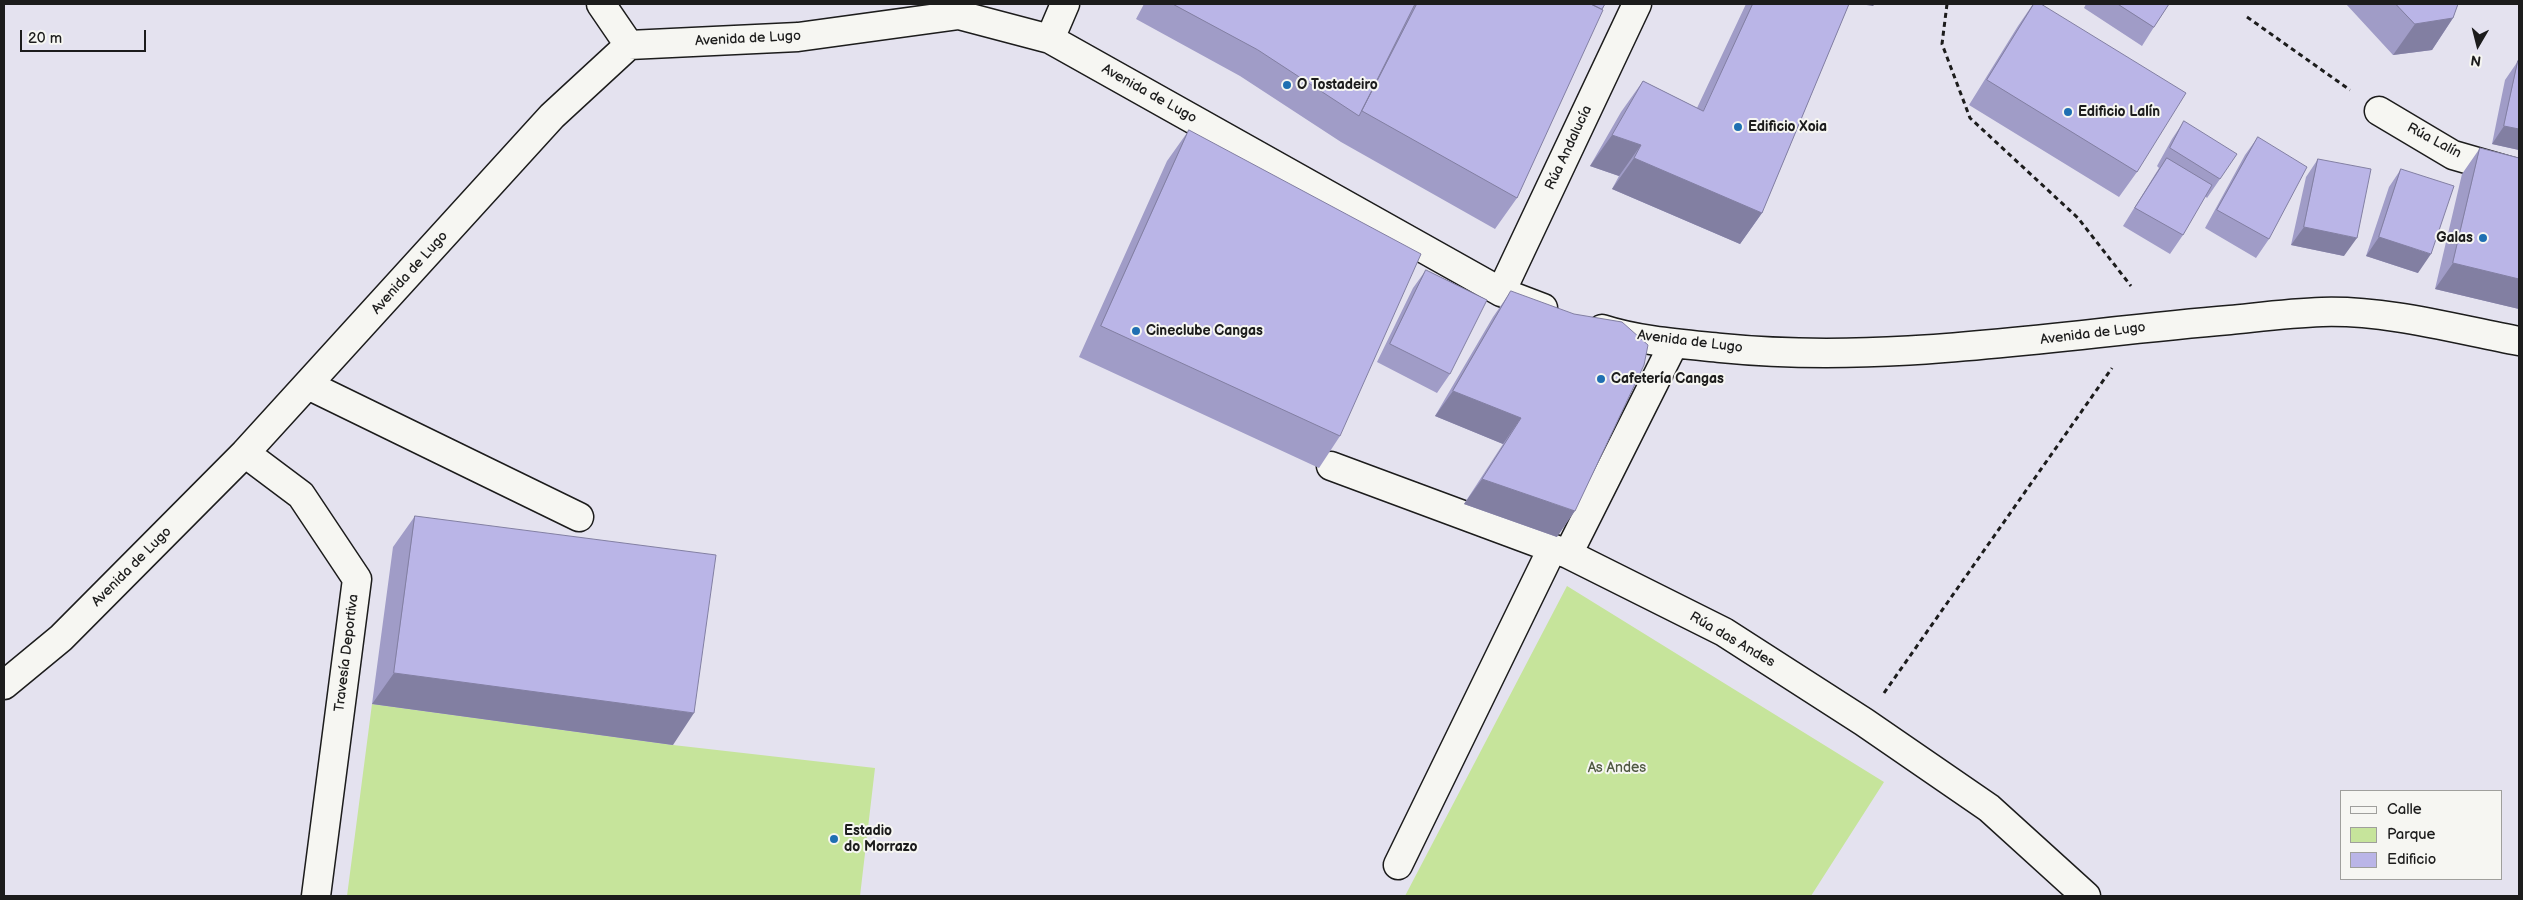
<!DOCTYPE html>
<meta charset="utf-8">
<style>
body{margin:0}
#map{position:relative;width:2523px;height:900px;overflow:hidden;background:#e4e2ef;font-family:"Balsamiq Sans",sans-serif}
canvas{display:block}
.frame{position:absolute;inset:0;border:5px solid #1c1c1c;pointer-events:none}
.legend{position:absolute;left:2340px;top:790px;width:162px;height:90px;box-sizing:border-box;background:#f6f6f2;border:1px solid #9f9f9c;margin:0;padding:6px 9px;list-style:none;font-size:15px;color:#1c1c1c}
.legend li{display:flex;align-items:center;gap:10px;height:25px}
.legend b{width:25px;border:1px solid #9f9f9c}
.north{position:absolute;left:2453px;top:20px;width:50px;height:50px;-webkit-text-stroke:4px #f6f6f2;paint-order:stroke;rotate:188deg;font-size:14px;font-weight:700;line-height:20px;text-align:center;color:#1c1c1c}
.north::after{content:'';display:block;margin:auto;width:18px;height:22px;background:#1c1c1c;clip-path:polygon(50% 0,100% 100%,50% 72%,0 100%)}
.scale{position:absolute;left:20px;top:30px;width:126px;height:22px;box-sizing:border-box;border:2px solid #1c1c1c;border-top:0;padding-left:6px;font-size:15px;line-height:18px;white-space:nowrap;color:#1c1c1c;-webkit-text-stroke:4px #f6f6f2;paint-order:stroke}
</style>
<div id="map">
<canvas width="2523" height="900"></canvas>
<div class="frame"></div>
<ul class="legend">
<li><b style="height:6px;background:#f6f6f2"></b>Calle</li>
<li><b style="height:14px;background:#c6e49b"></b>Parque</li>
<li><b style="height:14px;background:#bab5e7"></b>Edificio</li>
</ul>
<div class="north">N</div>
<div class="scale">20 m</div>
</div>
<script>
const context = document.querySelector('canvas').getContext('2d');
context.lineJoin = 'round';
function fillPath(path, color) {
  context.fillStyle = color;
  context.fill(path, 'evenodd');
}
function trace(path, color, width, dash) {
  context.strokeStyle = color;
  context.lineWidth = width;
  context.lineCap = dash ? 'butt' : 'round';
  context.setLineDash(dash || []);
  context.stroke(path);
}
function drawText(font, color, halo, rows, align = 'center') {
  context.font = font + ' "Balsamiq Sans",sans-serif';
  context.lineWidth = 4;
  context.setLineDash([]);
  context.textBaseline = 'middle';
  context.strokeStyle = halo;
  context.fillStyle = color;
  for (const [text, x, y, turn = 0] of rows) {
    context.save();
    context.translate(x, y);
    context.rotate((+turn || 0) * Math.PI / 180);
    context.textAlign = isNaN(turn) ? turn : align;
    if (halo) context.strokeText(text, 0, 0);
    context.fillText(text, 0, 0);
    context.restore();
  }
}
const green = new Path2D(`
 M1567 586 1884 782 1811 896H1405Z
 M372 704 673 745 875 768 860 896H347Z`);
const path = new Path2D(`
 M1947 4 1942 44 1970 118 2078 218 2131 286
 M2247 17 2350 90
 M1884 693 2112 368`);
const minor = new Path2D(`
 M601 4 629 45
 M1050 39 1065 4
 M2379 111 2453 155 2519 174
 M1501 292 1637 4
 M1602 329C1639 341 1682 344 1721 348 1891 365 2060 334 2230 320 2260 317 2291 313 2322 312 2388 310 2455 329 2519 341
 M308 385 579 517
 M245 453 301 495 357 579 316 896
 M1331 466 1568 554 1724 632 1864 722 1989 808 2086 896
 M1568 554 1674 343
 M4 685 61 638 245 453 552 116 629 45 798 37 959 15 1050 39 1501 292 1543 308
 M1398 865 1552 549`);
const wall = new Path2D(`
 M1144 4H1605L1517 198 1495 229 1341 142 1240 76 1136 19Z
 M1746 4H1849L1762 213 1740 244 1612 189 1619 176 1590 166 1621 112 1643 81 1697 108Z
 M2033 4 2137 172 2119 197 1969 105 2018 26Z
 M2086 4H2169L2154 27 2142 46 2084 8Z
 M2346 4H2458L2453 18 2432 50 2393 55Z
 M2518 61 2519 150 2492 144 2505 80Z
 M2184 121 2220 179 2207 198 2205 196 2183 235 2170 254 2123 226 2159 168 2157 166 2172 139Z
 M1189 130 1340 436 1319 468 1079 357 1167 161Z
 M2258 137 2269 239 2256 258 2205 228 2245 155Z
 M2480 148 2519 158V309L2435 289 2462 174Z
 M2318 159 2344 256 2291 245 2306 177Z
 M2401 169 2418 273 2366 256 2389 187Z
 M1426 270 1450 374 1437 393 1377 362 1413 288Z
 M1511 291 1557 537 1464 504 1503 444 1435 416 1493 317Z
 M415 516 673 745 372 704 393 547Z`);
const shadedWall = new Path2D(`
 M1860 4H1875L1873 6Z
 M2453 18 2432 50 2393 55 2415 24Z
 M2504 126 2519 129V150L2492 144Z
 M1612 135 1641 145 1619 176 1590 166Z
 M1634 158 1762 213 1740 244 1612 189Z
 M2304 227 2357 238 2344 256 2291 245Z
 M2379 237 2431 254 2418 273 2366 256Z
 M2453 263 2519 279V309L2435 289Z
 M1453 391 1521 418 1503 444 1435 416Z
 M1482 479 1575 511 1557 537 1464 504Z
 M394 673 694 713 673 745 372 704Z`);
const building = new Path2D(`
 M1173 4H1415L1359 116 1258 50Z
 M1417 4H1591L1603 10 1517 198 1362 111Z
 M1591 4H1605L1602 9Z
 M1753 4H1849L1762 213 1634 158 1641 145 1612 135 1643 81 1703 111Z
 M2034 4H2041L2186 93 2137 172 1987 80Z
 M2118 4H2169L2154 27Z
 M2396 4H2458L2453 18 2415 24Z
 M2518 61 2519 62V129L2504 126Z
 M2184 121 2237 154 2220 179 2170 148Z
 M1189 130 1421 254 1340 436 1101 326Z
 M2258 137 2307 167 2269 239 2217 210Z
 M2480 148 2519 158V279L2453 263Z
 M2167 158 2212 185 2183 235 2135 208Z
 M2318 159 2371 169 2357 238 2304 227Z
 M2401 169 2454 186 2431 254 2379 237Z
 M1426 270 1487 300 1450 374 1390 344Z
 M1511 291 1574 314 1622 322 1648 345 1644 365 1575 511 1482 479 1521 418 1453 391Z
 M415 516 716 555 694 713 394 673Z`);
const markers = [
 [1287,85,5,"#1f6fb2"],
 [2068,112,5,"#1f6fb2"],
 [1738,127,5,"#1f6fb2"],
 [2483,238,5,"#1f6fb2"],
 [1136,331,5,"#1f6fb2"],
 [1601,379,5,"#1f6fb2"],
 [834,839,5,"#1f6fb2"]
];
const streetNames = [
 ["Avenida de Lugo",748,39,-3],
 ["Avenida de Lugo",1149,94,29],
 ["Rúa Lalín",2434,141,28],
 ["Rúa Andalucía",1569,148,-65],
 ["Avenida de Lugo",410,273,-48],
 ["Avenida de Lugo",2093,334,-7],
 ["Avenida de Lugo",1690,342,7],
 ["Avenida de Lugo",132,567,-45],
 ["Rúa das Andes",1732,640,30],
 ["Travesía Deportiva",347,653,-83]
];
const poiNames = [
 ["O Tostadeiro",1297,85],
 ["Edificio Lalín",2078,112],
 ["Edificio Xoia",1748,127],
 ["Galas",2473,238,"right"],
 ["Cineclube Cangas",1146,331],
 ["Cafetería Cangas",1611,379],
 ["Estadio",844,831],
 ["do Morrazo",844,847]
];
const parkNames = [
 ["As Andes",1617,768]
];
fillPath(green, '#c6e49b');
trace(minor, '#1c1c1c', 31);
trace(path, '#1c1c1c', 3, [5, 4]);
trace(minor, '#f6f6f2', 28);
fillPath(wall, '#a09cc7');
fillPath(shadedWall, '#827fa2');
fillPath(building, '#bab5e7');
trace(building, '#827fa2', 1);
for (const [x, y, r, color] of markers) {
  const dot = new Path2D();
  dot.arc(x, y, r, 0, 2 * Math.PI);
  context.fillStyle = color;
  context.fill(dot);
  trace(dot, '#f6f6f2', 2);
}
drawText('14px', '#1c1c1c', '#f6f6f2', streetNames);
drawText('bold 14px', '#1c1c1c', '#f6f6f2', poiNames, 'left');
drawText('14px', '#4f5842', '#f6f6f2', parkNames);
</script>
